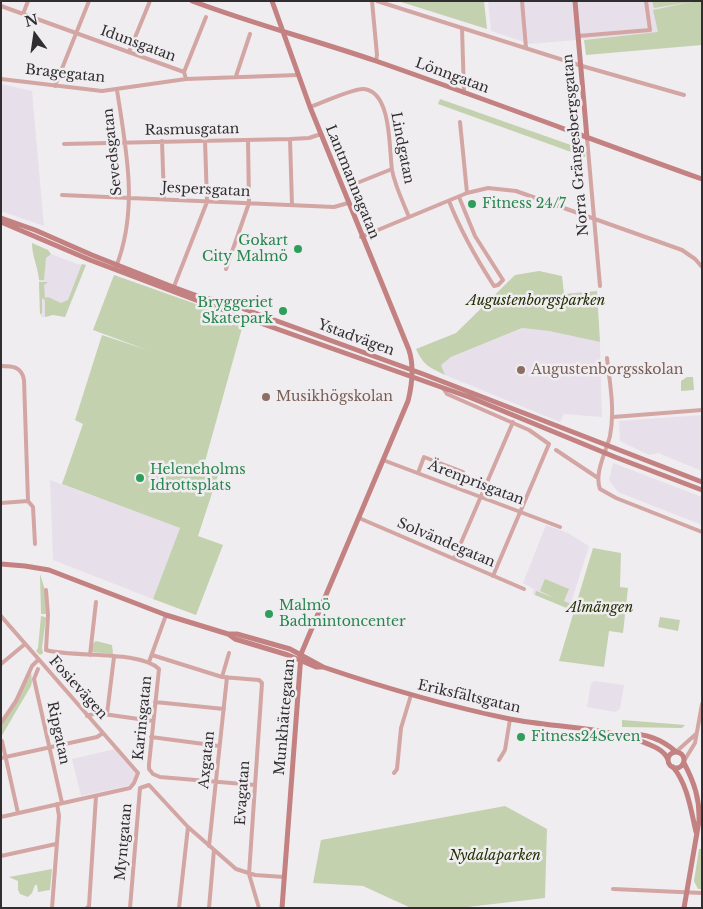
<!DOCTYPE html>
<meta charset="utf-8">
<style>
body{margin:0}
#map{position:relative;width:703px;height:909px;overflow:hidden;background:#f0edf1;font-family:"Libre Baskerville",serif}
canvas{display:block}
.frame{position:absolute;inset:0;border:2px solid #302e30;pointer-events:none}
.north{position:absolute;left:10px;top:10px;width:50px;height:50px;-webkit-text-stroke:4px #f0edf1;paint-order:stroke;rotate:346deg;font-size:14px;font-weight:700;line-height:20px;text-align:center;color:#302e30}
.north::after{content:'';display:block;margin:auto;width:18px;height:22px;background:#302e30;clip-path:polygon(50% 0,100% 100%,50% 72%,0 100%)}
</style>
<div id="map">
<canvas width="703" height="909"></canvas>
<div class="frame"></div>
<div class="north">N</div>
</div>
<script>
const context = document.querySelector('canvas').getContext('2d');
context.lineJoin = 'round';
function fillPath(path, color) {
  context.fillStyle = color;
  context.fill(path, 'evenodd');
}
function trace(path, color, width, dash) {
  context.strokeStyle = color;
  context.lineWidth = width;
  context.lineCap = dash ? 'butt' : 'round';
  context.setLineDash(dash || []);
  context.stroke(path);
}
function drawText(font, color, halo, rows, align = 'center') {
  context.font = font + ' "Libre Baskerville",serif';
  context.lineWidth = 5;
  context.setLineDash([]);
  context.textBaseline = 'middle';
  context.strokeStyle = halo;
  context.fillStyle = color;
  for (const [text, x, y, turn = 0] of rows) {
    context.save();
    context.translate(x, y);
    context.rotate((+turn || 0) * Math.PI / 180);
    context.textAlign = isNaN(turn) ? turn : align;
    if (halo) context.strokeText(text, 0, 0);
    context.fillText(text, 0, 0);
    context.restore();
  }
}
const built = new Path2D(`
 M488 1H702L657 33 530 44 491 31Z
 M1 84 32 91 44 226 1 211Z
 M32 243 48 250 51 254 77 264 86 265 65 317 53 315 45 317H42L40 314 39 275 33 253Z
 M522 328 549 331 600 342 602 417 564 414 560 422 445 375 440 365 451 357Z
 M702 415V471L658 453 649 455 620 441 619 421Z
 M613 463 702 497V525L618 492 609 480Z
 M50 480 180 528 153 599 53 560Z
 M546 525 568 533 589 546 569 609 533 594 534 589 523 583Z
 M595 681 624 685 620 709 615 712 587 707 591 683Z
 M115 749 137 773 131 785 81 796 72 759Z`);
const green = new Path2D(`
 M398 1H484L487 29Z
 M652 1H702V45L586 55 584 40 658 32 653 10 691 2 654 8Z
 M440 99 585 150V157L438 104Z
 M32 243 48 250 51 254 46 258 44 280H39C38 267 32 256 32 243Z
 M82 264 86 265 65 317 53 315 45 317V300L42 298V313L40 314 39 282H48L44 285 45 298 48 297 61 303 68 300Z
 M539 271 562 276 564 294 597 291 600 342 549 331 522 328 451 357 441 365 445 375C429 367 424 366 416 349L456 333 515 275Z
 M114 275 244 321 204 465 219 472 198 536 223 545 196 615 153 599 180 528 62 484 83 424 75 420 102 335 147 350 93 330Z
 M687 377H693L694 390 681 391V381Z
 M593 548 621 553 620 587 628 588 623 633 609 631 604 667 559 661Z
 M40 574 45 590 46 614H41Z
 M545 579 569 589 564 601 571 604 569 609 535 595 536 591 555 598 540 591Z
 M41 616 45 617 46 618 42 648 43 653 40 655 36 651 38 648Z
 M660 617 680 620 678 631 658 627Z
 M96 641 112 645 113 654 92 652V644Z
 M31 670 32 682 31 686 1 737V724Z
 M622 720 685 725 682 728 622 727Z
 M505 806 547 829 545 898 459 908H411L363 886 313 883 321 840Z
 M699 849H702V889H698L694 881Z
 M52 869 50 890 38 892 37 885H35L32 893 28 897 20 894 18 890V881L9 877Z`);
const street = new Path2D(`
 M372 1 377 55 376 61
 M377 1 582 66 684 95
 M522 1 526 48
 M1 6 184 72 186 79 298 75
 M23 14 28 1
 M462 28 464 93
 M578 36 650 30 646 1
 M129 52 150 1
 M184 72 206 17
 M236 76 250 34
 M1 79 102 91 186 79
 M55 86 89 1
 M310 107C322 103 353 88 364 89 392 92 389 150 392 170 395 186 403 202 409 217
 M460 122 467 193
 M587 138 600 286
 M290 139 292 205
 M162 141 164 199
 M64 144 290 139 309 138 321 134
 M357 183 392 169
 M62 195 334 207 348 203
 M449 201C461 232 476 258 494 286L498 285 503 280 475 236 459 197
 M361 237 467 193 488 188 516 191 682 250 695 259 702 267
 M116 267C139 209 126 149 117 90
 M226 269 249 203 248 140
 M173 289 207 202 205 140
 M607 358C610 384 615 410 610 436 606 452 594 473 600 489L616 498 702 532
 M1 366C13 366 22 367 24 380L28 501 33 507 35 544
 M443 388 447 394 529 430 549 444 493 576
 M613 417 702 410
 M556 450 598 478
 M383 460 560 527
 M418 473 424 457 463 472 457 488
 M1 503 28 501
 M359 518 524 589
 M454 559 513 422
 M46 590 48 615 46 650C74 658 139 650 159 669L149 764V769L153 774 160 777 255 785
 M1 616 138 773 134 783 130 788 1 817
 M90 655 96 602
 M152 655 222 677 259 680 262 683 249 874 259 908
 M149 662 166 615
 M1 664 25 644
 M38 669 34 679 62 803
 M222 677 229 653
 M155 702 224 709
 M107 714 114 657
 M87 716 96 713 153 721
 M1 723 16 701 32 666 38 660
 M151 737 219 746
 M2 741 18 813
 M677 751 696 734
 M1 758 97 737 103 733
 M499 760 505 750 510 719
 M684 761 695 743 702 704
 M394 773 397 769 401 728 411 695
 M209 846 227 677
 M1 856 56 844
 M613 889 702 893
 M52 908 59 816 57 804
 M87 908 89 906 96 796
 M130 908 140 788 149 785 188 827 236 869 255 875 284 877
 M179 908 188 827
 M209 908 214 850`);
const secondary = new Path2D(`
 M192 1C253 24 315 40 376 61 485 99 593 140 702 179
 M272 1 310 107 409 350C414 366 412 385 408 401L301 654 282 908
 M575 1 587 138
 M1 218 35 230 92 255 173 287 203 298 222 301 423 374 702 482
 M1 222 90 260 201 302 469 397 615 457 702 490
 M1 564 25 566 49 570 166 615 228 634H237L290 649 323 667
 M228 634 235 639 288 655 316 667H323C385 688 447 706 510 719 552 727 597 727 638 740 648 744 665 749 668 760
 M618 734C640 732 659 737 675 751
 M668 760a8 8 0 1 1 16 0a8 8 0 1 1-16 0Z
 M673 767C688 785 691 811 696 832
 M684 908 699 821C700 799 694 782 684 763`);
const markers = [
 [472,204,5,"#2e9e5b"],
 [298,249,5,"#2e9e5b"],
 [283,311,5,"#2e9e5b"],
 [521,370,5,"#8d6e63"],
 [266,397,5,"#8d6e63"],
 [140,478,5,"#2e9e5b"],
 [269,614,5,"#2e9e5b"],
 [521,737,5,"#2e9e5b"]
];
const streetNames = [
 ["Idunsgatan",138,44,20],
 ["Bragegatan",65,74,6],
 ["Lönngatan",452,76,20],
 ["Rasmusgatan",192,130,-1],
 ["Norra Grängesbergsgatan",576,145,-95],
 ["Lindgatan",402,148,79],
 ["Sevedsgatan",113,152,-96],
 ["Lantmannagatan",352,182,68],
 ["Jespersgatan",206,190,3],
 ["Ystadvägen",356,338,20],
 ["Ärenprisgatan",476,483,21],
 ["Solvändegatan",446,543,23],
 ["Fosievägen",78,688,48],
 ["Eriksfältsgatan",469,697,13],
 ["Munkhättegatan",285,717,-85],
 ["Karinsgatan",143,718,-84],
 ["Ripgatan",58,733,78],
 ["Axgatan",207,760,-84],
 ["Evagatan",243,793,-86],
 ["Myntgatan",124,842,-85]
];
const leisureNames = [
 ["Fitness 24/7",482,204],
 ["Gokart",288,241,"right"],
 ["City Malmö",288,257,"right"],
 ["Bryggeriet",273,303,"right"],
 ["Skatepark",273,319,"right"],
 ["Heleneholms",150,470],
 ["Idrottsplats",150,486],
 ["Malmö",279,606],
 ["Badmintoncenter",279,622],
 ["Fitness24Seven",531,737]
];
const parkNames = [
 ["Augustenborgsparken",536,301],
 ["Almängen",600,608],
 ["Nydalaparken",495,856]
];
const educationNames = [
 ["Augustenborgsskolan",531,370],
 ["Musikhögskolan",276,397]
];
fillPath(built, '#e7dfea');
fillPath(green, '#c3d1af');
trace(street, '#d3a6a4', 4);
trace(secondary, '#c38281', 5);
for (const [x, y, r, color] of markers) {
  const dot = new Path2D();
  dot.arc(x, y, r, 0, 2 * Math.PI);
  context.fillStyle = color;
  context.fill(dot);
  trace(dot, '#f0edf1', 2);
}
drawText('14px', '#302e30', '#f0edf1', streetNames);
drawText('14px', '#27864d', '#f0edf1', leisureNames, 'left');
drawText('italic 14px', '#243203', '#f0edf1', parkNames);
drawText('14px', '#785e54', '#f0edf1', educationNames, 'left');
</script>
